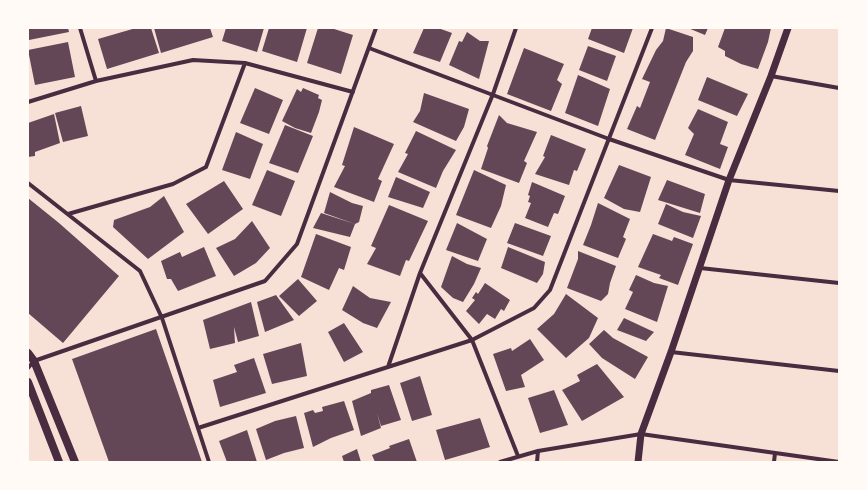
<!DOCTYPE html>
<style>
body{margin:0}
#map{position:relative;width:867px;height:490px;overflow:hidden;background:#f7e1d7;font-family:Signika,sans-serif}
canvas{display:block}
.frame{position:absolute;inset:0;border:29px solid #fffaf5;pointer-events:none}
</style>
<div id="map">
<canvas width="867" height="490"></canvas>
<div class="frame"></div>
</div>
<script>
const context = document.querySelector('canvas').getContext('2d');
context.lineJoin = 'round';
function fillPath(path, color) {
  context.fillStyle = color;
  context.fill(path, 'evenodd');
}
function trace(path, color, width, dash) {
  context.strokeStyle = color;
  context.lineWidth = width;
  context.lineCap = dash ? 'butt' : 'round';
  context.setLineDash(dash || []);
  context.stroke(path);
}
const building = new Path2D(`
 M28 28H68L69 32 29 40Z
 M136 28H151L159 53 107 69 98 39Z
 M154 28H210L213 37 161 53Z
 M226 28H264L257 52 222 41Z
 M269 28H307L297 62 262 51Z
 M318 28H331L353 35 341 74 307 63Z
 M424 28H438L452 33 440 62 413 53Z
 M592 28H633L624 53 588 39Z
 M666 28 693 37V51L686 62 655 140 627 129 637 106 640 108 650 82 642 79 656 50 663 41Z
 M688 28H708L705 35Z
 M725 28H771L768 42 758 69 741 64 725 56V51L718 47Z
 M467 32 480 41H489L479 79 449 65 459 41 462 42Z
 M68 42 75 77 35 85 28 50Z
 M588 46 616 56 607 81 579 70Z
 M524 48 564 64 557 80 562 84 551 111 507 94Z
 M578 75 610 89 598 126 565 113Z
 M707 77 748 94 737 116 698 100Z
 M255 88 283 100 269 134 240 123Z
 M303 88 319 95 318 98 322 100 319 112 311 133 295 128 282 121 297 89 301 92Z
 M424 93 469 109 464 127 456 141 413 122 420 111Z
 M81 106 88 136 63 142 55 113Z
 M698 109 728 122 720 144 728 147 720 169 685 155 694 134 688 128Z
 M54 114 60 143 35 152V156L28 157V123Z
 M499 115 507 123 537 132 524 161 527 163 519 183 481 169 488 148 487 146Z
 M285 125 313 136 298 173 269 163Z
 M354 127 394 144 378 179 382 181 374 202 334 187 345 166 342 165Z
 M416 131 456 150 443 171 436 188 398 172 408 154 405 153Z
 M236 132 263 144 250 179 222 170Z
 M551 135 586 149 577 171 574 170 569 185 535 174 545 157 543 156Z
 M619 165 651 177 640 212 624 209 604 198Z
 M267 170 295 181 281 216 252 205Z
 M474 170 506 185 501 206 491 228 456 215Z
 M396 177 430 192 423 208 388 197Z
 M667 180 705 194 700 213 658 200Z
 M224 181 243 209 208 234 186 204Z
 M532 182 565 196 558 214 554 213 548 227 525 218 531 203 528 202 530 196 528 195Z
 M330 192 352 203 363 206 359 222 355 224 350 237 313 228 321 213 355 224 324 213Z
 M164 196 184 232 148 259 113 227 114 220 150 207Z
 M28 198 59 223 119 276 63 343 28 313Z
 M598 203 630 219 623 237 626 239 618 258 583 245 591 225Z
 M666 204 683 212 701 216 693 238 658 224Z
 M389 205 428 221 409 261 406 260 400 276 367 264 376 248 371 246Z
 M252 221 270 248 256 263 234 276 216 248 235 239Z
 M457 223 487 239 478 261 446 250Z
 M515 223 551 236 543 256 507 243Z
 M316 234 351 247 344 270 339 268 329 290 301 277Z
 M653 234 672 241 674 237 693 244 678 285 659 278 661 275 638 267Z
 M204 247 216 276 178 291 171 279H167L161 261 180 252 182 257Z
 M508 247 545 262 543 274 537 283 501 268Z
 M578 251 616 266 610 283 608 294 601 301 567 288 578 259Z
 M452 256 467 264 481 268 474 284 463 302 453 298 441 287Z
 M636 275 654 283 668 286 657 322 625 309 633 292 629 290Z
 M298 279 317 301 299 316 279 296Z
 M485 283 510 300 504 311 501 309 495 319 487 314 479 324 466 311 475 300 472 298 476 292 478 294Z
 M353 286 370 298 391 302 377 328 363 323 342 310Z
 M566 294 598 318 589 338 566 358 537 329 554 314Z
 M276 295 294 320 265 332 257 302Z
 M251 302 259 336 238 342 234 327 235 343 210 349 203 320Z
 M624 318 654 332 646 341 617 330Z
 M344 323 363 352 344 362 328 332Z
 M156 329 202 462H109L72 359Z
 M604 330 613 338 648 357 635 379 602 358 589 344Z
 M530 339 544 360 521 375 525 387 506 391 493 354 511 348 512 351Z
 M301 343 307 376 272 384 263 354Z
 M254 358 266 393 220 407 213 380 237 372 234 365Z
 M597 364 624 397 582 421 562 390 580 381 577 375Z
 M420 376 432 415 412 421 400 383Z
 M389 385 401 420 381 426 377 413 381 428 361 436 352 401 371 393V390Z
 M554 390 568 425 540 433 528 398Z
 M344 401 354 430 331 438 313 447 304 413 313 410 315 413 323 411 322 407Z
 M296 416 304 448 284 453 266 460 256 429 275 421Z
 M480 418 490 447 445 460 436 430Z
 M247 430 257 462H227L219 441Z
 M409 439 417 462H375L372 455 390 448 389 446Z
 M357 449 361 462H344L342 456Z`);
const minor = new Path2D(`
 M80 28 96 81
 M369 48 609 139 729 180 839 191
 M771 76 839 88
 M28 102 96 81 193 60 245 63 353 92
 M28 183 140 271 162 318 209 462
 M68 214 173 184 206 167 245 63
 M700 268 839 283
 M420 273 472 340 518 456
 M671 352 839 371
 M388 367 420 273 493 94 516 28
 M28 368 34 361 265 281 297 244 376 28
 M198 428 472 340 534 308 550 290 652 28
 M500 462 538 451 641 434 839 462
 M537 462 538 451
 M774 462 775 453`);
const tertiary = new Path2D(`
 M638 462 641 434 671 352 729 180 771 76 788 28`);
const secondary = new Path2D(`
 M28 353 34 361 75 462
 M28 382 59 462`);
fillPath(building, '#644757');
trace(minor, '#4a2c40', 4);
trace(tertiary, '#4a2c40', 7);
trace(secondary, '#4a2c40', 8);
</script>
